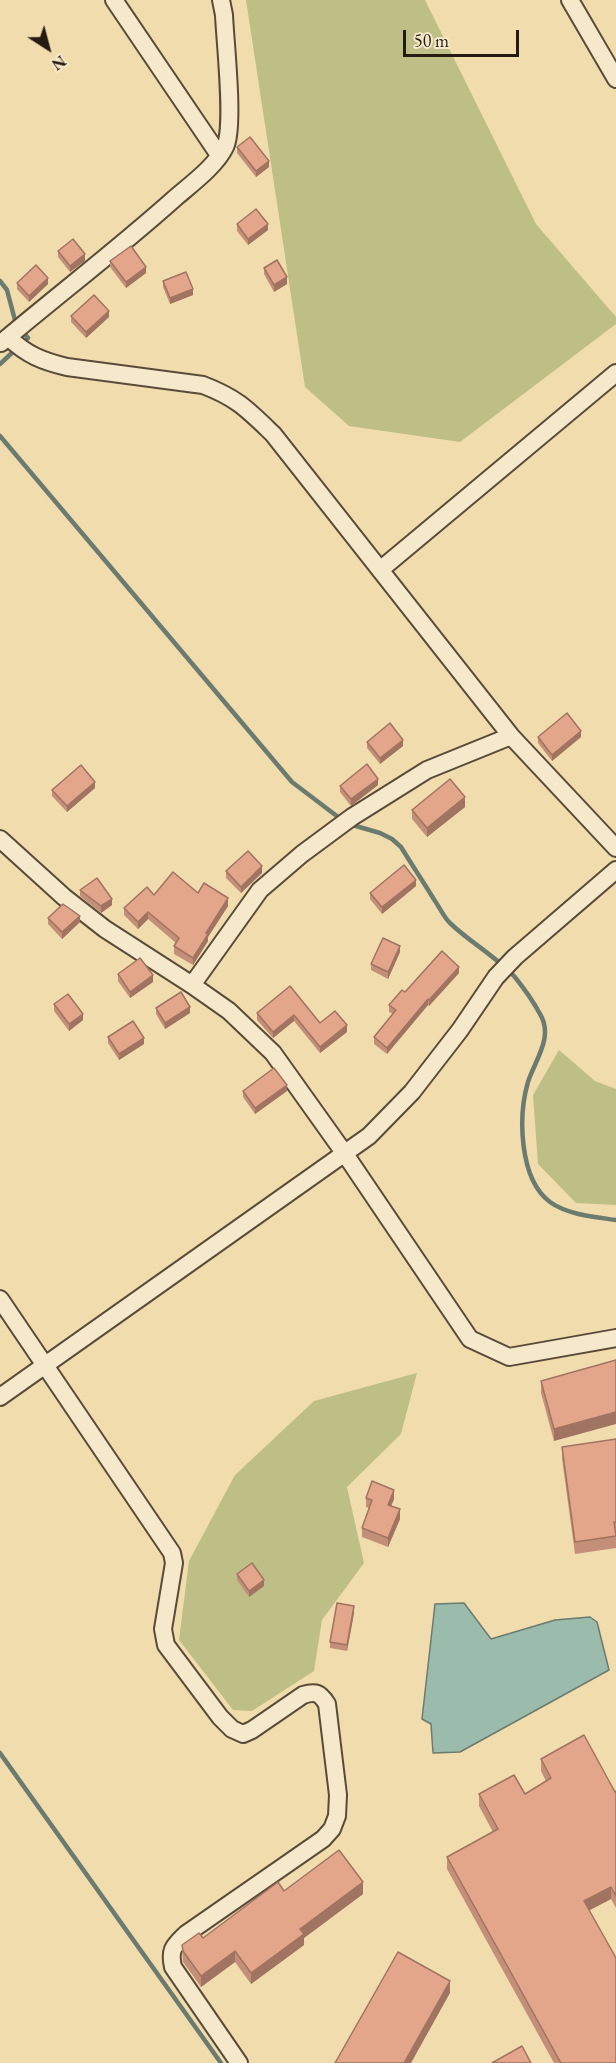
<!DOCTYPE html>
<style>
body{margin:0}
#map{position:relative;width:616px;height:2063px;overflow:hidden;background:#f1dcad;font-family:"EB Garamond",serif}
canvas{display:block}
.north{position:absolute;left:18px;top:18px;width:60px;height:60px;-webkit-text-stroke:4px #f6e8ca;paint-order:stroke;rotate:144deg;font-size:16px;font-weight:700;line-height:24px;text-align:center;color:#261b13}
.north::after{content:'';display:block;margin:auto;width:21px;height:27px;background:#261b13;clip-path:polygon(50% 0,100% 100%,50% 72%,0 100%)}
.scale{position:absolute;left:403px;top:30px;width:116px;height:27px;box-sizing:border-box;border:3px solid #261b13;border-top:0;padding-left:8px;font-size:18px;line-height:21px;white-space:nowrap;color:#261b13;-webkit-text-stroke:4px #f6e8ca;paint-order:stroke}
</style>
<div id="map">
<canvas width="616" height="2063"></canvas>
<div class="north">N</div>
<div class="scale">50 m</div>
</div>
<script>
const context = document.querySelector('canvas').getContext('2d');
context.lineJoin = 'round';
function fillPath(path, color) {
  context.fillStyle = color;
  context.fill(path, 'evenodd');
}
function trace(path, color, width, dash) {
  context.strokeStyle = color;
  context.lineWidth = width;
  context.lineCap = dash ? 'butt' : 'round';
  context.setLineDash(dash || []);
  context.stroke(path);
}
const green = new Path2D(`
 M246 0H425L536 224 616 317V324L460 442 349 426 305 387Z
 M559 1050 595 1081 616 1089V1205L576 1203 538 1164 533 1095Z
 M417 1373 401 1434 347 1487 364 1563 322 1620 314 1671 252 1711 233 1710 179 1640 189 1561 235 1475 314 1401Z`);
const water = new Path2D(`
 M464 1603 491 1639 555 1620 590 1617 597 1622 609 1670 460 1752 433 1753 431 1724 422 1719 435 1604Z`);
const stream = new Path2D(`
 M0 281 7 290 16 324
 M22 331 28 338 22 344
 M0 364 16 349
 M0 436 292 782 342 820
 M349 824 380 833 392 839 401 847C412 865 424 883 435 901 440 908 444 918 451 924 470 942 495 956 514 976 523 987 533 1001 540 1014 554 1037 535 1060 528 1082 518 1116 519 1179 550 1202 568 1215 595 1217 616 1220
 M0 1753 221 2063`);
const street = new Path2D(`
 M114 0 219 155
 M570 0 616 79
 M8 337C27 355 42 361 67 367L203 385C237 398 247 409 273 434L511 736 616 848
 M1 343C58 295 118 249 174 199 190 185 216 166 225 147 235 127 225 41 224 15L221 0
 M380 570 616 373
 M0 839 64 897 105 929 192 985 229 1011 273 1053 345 1154 470 1339 509 1357 616 1338
 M192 985 260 890 302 854 352 817 427 770 511 736
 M0 1299 172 1553 174 1563 163 1629 166 1645 220 1717 232 1729 243 1734 252 1730 303 1695C316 1691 320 1693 327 1704L338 1795 337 1816 332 1829 323 1839 186 1934C174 1946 169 1949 173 1967L239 2063
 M0 1397 369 1136 412 1092 460 1030 496 977 515 957 616 870`);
const wall = new Path2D(`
 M237 147 269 167 256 177 237 153Z
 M237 224 268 230 248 245 237 231Z
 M58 251 85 261 70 272 58 257Z
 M110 261 146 273 126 288 110 267Z
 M264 268 287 284 274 292 264 274Z
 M163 281 193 295 170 304 163 287Z
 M17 283 48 284 29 302 17 289Z
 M71 316 109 317 86 338 71 322Z
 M538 737H581L552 761 538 743Z
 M367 742 403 746 380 764 367 748Z
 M378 785 351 806 340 792V786Z
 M95 788 67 812 52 796V790Z
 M465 807 427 837 412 819V810Z
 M226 871 262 873 241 893 226 878Z
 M416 886 382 914 370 899V893Z
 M80 890 112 905 101 913 80 896Z
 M198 893 228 906 208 937V941L193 965 174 954V946L176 943 148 919 138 929 124 915V908L154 895Z
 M48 918 80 922 62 939 48 924Z
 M400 952 388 979 371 970V964Z
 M459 973 429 1006 428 1005 387 1054 374 1044V1037L393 1014 389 1012V1005L405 992Z
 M118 974 153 982 130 998 118 981Z
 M290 986 320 1023 347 1032 320 1053 294 1021 273 1038 257 1020V1013Z
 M54 1004 83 1020 69 1031 54 1011Z
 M156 1008 190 1013 165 1029 156 1014Z
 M108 1037 144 1044 119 1060 108 1043Z
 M243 1091H287L255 1114 243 1097Z
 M616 1360 554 1441 541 1393V1381Z
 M616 1439V1548L575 1554 562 1459V1447Z
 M366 1498 394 1499 391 1506 400 1519 388 1547 362 1537V1528L369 1508 366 1507Z
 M237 1574 264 1586 249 1597 237 1580Z
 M354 1613 347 1651 330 1648V1642Z
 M541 1759 615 1792 616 1791V1908L611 1899 590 1910 616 2063H554L447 1869V1857L493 1832 479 1806V1794H525L546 1781 541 1771Z
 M284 1891 363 1894 304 1938V1945L251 1984 235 1962 201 1987 183 1962 182 1945 203 1938Z`);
const shadedWall = new Path2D(`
 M269 161V167L256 177V171Z
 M268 224V230L248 245V239Z
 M85 254V261L70 272V266Z
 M146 267V273L126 288V282Z
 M287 277V284L274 292V285Z
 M48 278V284L29 302V296Z
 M193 289V295L170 304V298Z
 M109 311V317L86 338V332Z
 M581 731V737L552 761V755Z
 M403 740V746L380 764V758Z
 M378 779V785L351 806V799Z
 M95 782V788L67 812V806Z
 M465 797V807L427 837V828Z
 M262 866V873L241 893V887Z
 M416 880V886L382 914V907Z
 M228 898V906L208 937V941L193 965V958L206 933Z
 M112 899V905L101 913V906Z
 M148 912V919L138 929V922Z
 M80 916V922L62 939V932Z
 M400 946V952L388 979V972Z
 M459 967V973L429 1006V1000Z
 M153 975V982L130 998V992Z
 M428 999V1005L387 1054V1048Z
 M190 1007V1013L165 1029V1023Z
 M83 1014V1020L69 1031V1024Z
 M294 1015V1021L273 1038V1032Z
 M347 1025V1032L320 1053V1047Z
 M144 1038V1044L119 1060V1054Z
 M287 1085V1091L255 1114V1108Z
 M616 1412V1424L554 1441V1429Z
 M394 1490V1499L388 1514V1505Z
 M400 1509V1519L388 1547V1538Z
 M264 1580V1586L249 1597V1591Z
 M354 1606V1613L347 1651V1645Z
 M363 1882V1894L304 1938V1945L251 1984V1973L300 1929Z
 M611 1887V1899L584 1913V1901Z
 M235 1951V1962L201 1987V1976Z
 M450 1981V1993L411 2063H404Z`);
const building = new Path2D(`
 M250 137 269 161 256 171 237 147Z
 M256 209 268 224 248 239 237 224Z
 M73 239 85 254 70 266 58 251Z
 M131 246 146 267 126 282 110 261Z
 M277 260 287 277 274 285 264 268Z
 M36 265 48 278 29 296 17 283Z
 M186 272 193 289 170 298 163 281Z
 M94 295 109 311 86 332 71 316Z
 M567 713 581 731 552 755 538 737Z
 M390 723 403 740 380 758 367 742Z
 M367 764 378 779 351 799 340 786Z
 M81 765 95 782 67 806 52 790Z
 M450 779 465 797 427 828 412 810Z
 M248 851 262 866 241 887 226 871Z
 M404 865 416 880 382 907 370 893Z
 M173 872 198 893 204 883 228 898 206 933 208 934 193 958 174 946 179 938 148 912 138 922 124 908 147 887 154 895Z
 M97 878 112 899 101 906 80 890Z
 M63 904 80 916 62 932 48 918Z
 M383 938 400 946 388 972 371 964Z
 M442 951 459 967 429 1000 428 999 387 1048 374 1037 396 1010 389 1005 402 990 405 992Z
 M140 958 153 975 130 992 118 974Z
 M290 986 320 1023 335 1011 347 1025 320 1047 294 1015 273 1032 257 1013Z
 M181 992 190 1007 165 1023 156 1008Z
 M68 994 83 1014 69 1024 54 1004Z
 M133 1021 144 1038 119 1054 108 1037Z
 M274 1068 287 1085 255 1108 243 1091Z
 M616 1360V1412L554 1429 541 1381Z
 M616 1439V1522H614L616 1536 575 1542 562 1447Z
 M372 1481 394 1490 388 1505 400 1509 388 1538 362 1528 372 1500 366 1498Z
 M252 1563 264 1580 249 1591 237 1574Z
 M337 1603 354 1606 347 1645 330 1642Z
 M584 1735 615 1792 616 1791V1896L611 1887 584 1901 616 1958V2063H561L447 1857 498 1829 479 1794 514 1775 525 1794 551 1778 541 1759Z
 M339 1850 363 1882 300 1929 304 1934 251 1973 235 1951 201 1976 183 1951 182 1945 199 1933 203 1938 278 1882 284 1891Z
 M398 1952 450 1981 404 2063H335Z
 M522 2046 531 2063H492Z`);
fillPath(green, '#bebf87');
fillPath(water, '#9bbbac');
trace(water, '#6c7b6f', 1.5);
trace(stream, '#6c7b6f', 4.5);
trace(street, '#594b3a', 20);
trace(street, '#f6e8ca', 16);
fillPath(wall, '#c48f78');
fillPath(shadedWall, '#a07461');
fillPath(building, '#e4a68b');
trace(building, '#a07461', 1.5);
</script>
